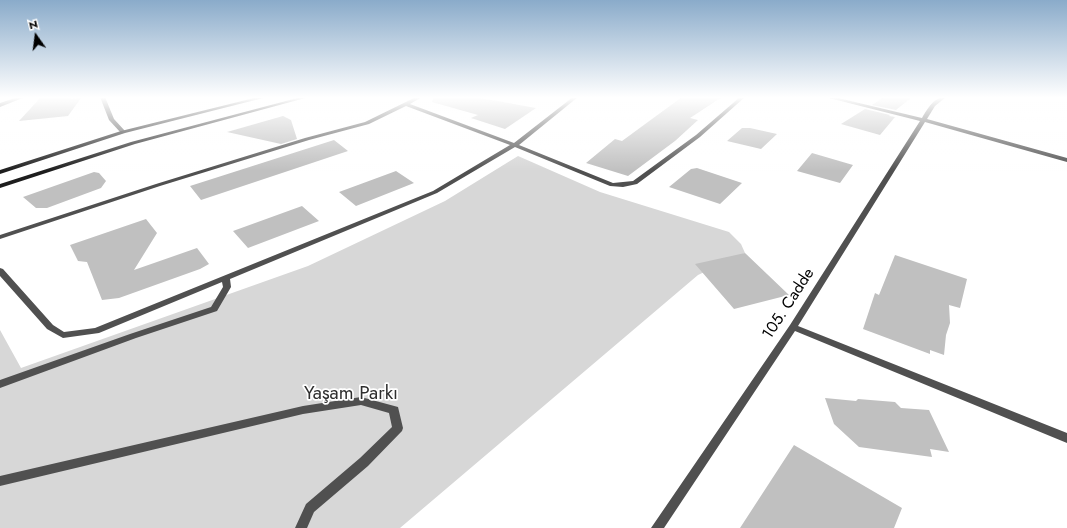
<!DOCTYPE html>
<meta charset="utf-8">
<style>
body{margin:0}
#map{position:relative;width:1067px;height:528px;overflow:hidden;background:#fff;font-family:Jost,sans-serif}
canvas{display:block}
.north{position:absolute;left:16px;top:16px;width:40px;height:40px;-webkit-text-stroke:3px #fff;paint-order:stroke;rotate:346deg;font-size:11px;font-weight:700;line-height:16px;text-align:center;color:#000}
.north::after{content:'';display:block;margin:auto;width:14px;height:18px;background:#000;clip-path:polygon(50% 0,100% 100%,50% 72%,0 100%)}
</style>
<div id="map">
<canvas width="1067" height="528"></canvas>
<div class="north">N</div>
</div>
<script>
const context = document.querySelector('canvas').getContext('2d');
context.lineJoin = 'round';
function fillPath(path, color) {
  context.fillStyle = color;
  context.fill(path, 'evenodd');
}
function drawText(font, color, halo, rows, align = 'center') {
  context.font = font + ' Jost,sans-serif';
  context.lineWidth = 3.5;
  context.setLineDash([]);
  context.textBaseline = 'middle';
  context.strokeStyle = halo;
  context.fillStyle = color;
  for (const [text, x, y, turn = 0] of rows) {
    context.save();
    context.translate(x, y);
    context.rotate((+turn || 0) * Math.PI / 180);
    context.textAlign = isNaN(turn) ? turn : align;
    if (halo) context.strokeText(text, 0, 0);
    context.fillText(text, 0, 0);
    context.restore();
  }
}
const green = new Path2D(`
 M518 156 600 192 729 232 741 244 745 253 698 275 400 528H0V330L21 368 308 266 445 201Z`);
const building = new Path2D(`
 M41 97H72L70 99 81 98 68 116 19 121Z
 M433 97H475L536 108 505 129 471 118 478 115 432 102Z
 M682 97H722L690 118 698 120 675 141 628 176 586 163 615 139 622 141Z
 M884 97H912L896 110 872 105Z
 M865 109 890 115 889 116 895 117 880 135 841 124Z
 M283 116 291 120 297 139 281 144 227 132Z
 M742 128H750L777 134 761 149 727 141Z
 M334 140 348 151 201 200 190 186Z
 M812 153 853 165 840 183 797 171Z
 M697 168 742 183 720 204 669 187 691 169Z
 M396 171 414 183 356 206 339 192Z
 M94 172 99 173 106 181 101 188 47 208H36L23 197Z
 M302 206 319 221 248 248 233 231Z
 M146 219 157 233 134 270 197 248 209 264 200 269 119 298 102 300 87 262 78 261 70 245Z
 M745 253 789 295 734 309 695 264Z
 M895 255 967 279 960 308 949 305 950 323 946 335 944 355 930 350V354L863 329 875 293 879 295Z
 M825 398 856 401 858 399 895 402 901 408 929 410 949 452 930 449 932 457 859 447 834 424Z
 M794 445 902 508 894 528H740Z`);
const street = new Path2D(`
 M18 97H25L0 107V103Z
 M100 97H105L114 119 125 131V133H121L109 120Z
 M416 97H422L410 104 514 143 573 97H578L519 145 613 183 633 181 696 135 740 97H745L700 137 637 184 623 187 610 186 515 147 437 193 230 279 231 287 217 311 136 338 0 388V380L130 334 211 307 223 287 222 282 99 333 63 338 47 329 0 276V268L3 269 53 325 64 332 95 328 433 191 510 145 406 106 369 124 309 140 160 186 0 239V235L156 184 305 138 365 122Z
 M825 97H834L922 118C928 108 934 97 946 97L935 106 927 119 1067 158V162L925 122 798 326 1067 433V443L795 331 664 528H651L790 325 920 121Z
 M361 397 398 407 403 428 402 431 368 466 314 512 307 528H295L306 504 360 458 392 427 389 413 361 405 303 414 0 486V476L303 406Z`);
const secondary = new Path2D(`
 M258 97H267L125 133 0 174V170L121 131Z
 M301 97H309L135 144 0 188V184L131 142Z`);
const streetNames = [
 ["105. Cadde",789,304,-57]
];
const nearParknames = [
 ["Yaşam Parkı",351,394]
];
fillPath(green, '#d7d7d7');
fillPath(building, '#c0c0c0');
fillPath(street, '#505050');
fillPath(secondary, '#1d1d1d');
const sky = context.createLinearGradient(0, 0, 0, 171);
sky.addColorStop(0, '#8aabca');
sky.addColorStop(0.57, '#fff');
sky.addColorStop(1, '#ffffff00');
context.fillStyle = sky;
context.fillRect(0, 0, 1067, 171);
drawText('16px', '#000', '#fff', streetNames);
drawText('19px', '#2e2e2e', '#fff', nearParknames);
</script>
